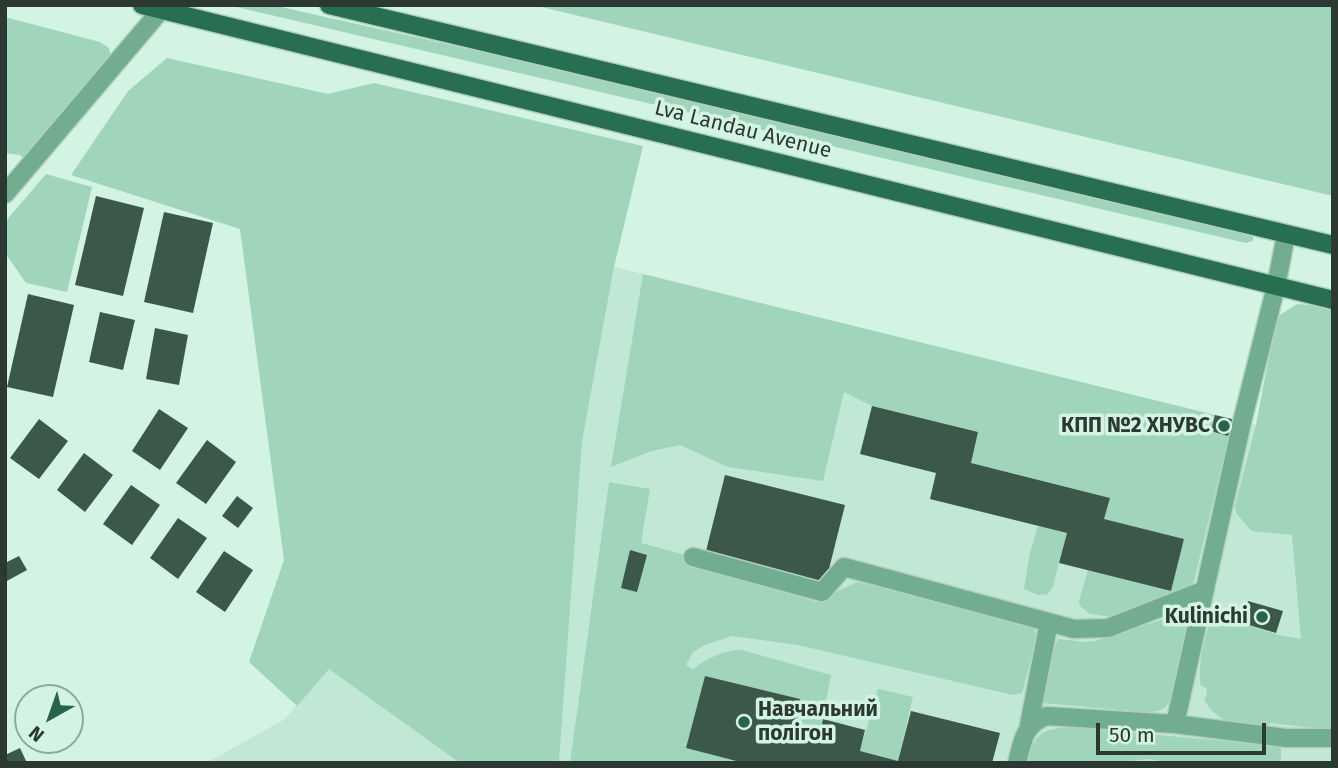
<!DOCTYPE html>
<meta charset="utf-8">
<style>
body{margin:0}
#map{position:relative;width:1338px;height:768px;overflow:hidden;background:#d3f4e3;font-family:"Fira Sans",sans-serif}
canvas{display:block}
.frame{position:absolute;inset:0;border:7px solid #2c3932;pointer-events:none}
.north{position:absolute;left:14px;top:684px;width:70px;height:70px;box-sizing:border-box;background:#d3f4e3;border:2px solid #90a99c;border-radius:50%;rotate:220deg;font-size:19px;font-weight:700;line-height:28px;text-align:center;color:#2c3932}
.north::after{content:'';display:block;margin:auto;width:24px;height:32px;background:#2a624a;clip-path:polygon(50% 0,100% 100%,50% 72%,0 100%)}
.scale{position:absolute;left:1096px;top:723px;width:170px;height:32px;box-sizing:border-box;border:4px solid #2c3932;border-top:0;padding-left:9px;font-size:21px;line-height:24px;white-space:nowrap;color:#2c3932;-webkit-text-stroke:5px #d3f4e3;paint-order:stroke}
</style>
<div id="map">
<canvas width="1338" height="768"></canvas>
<div class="frame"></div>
<div class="north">N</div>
<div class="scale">50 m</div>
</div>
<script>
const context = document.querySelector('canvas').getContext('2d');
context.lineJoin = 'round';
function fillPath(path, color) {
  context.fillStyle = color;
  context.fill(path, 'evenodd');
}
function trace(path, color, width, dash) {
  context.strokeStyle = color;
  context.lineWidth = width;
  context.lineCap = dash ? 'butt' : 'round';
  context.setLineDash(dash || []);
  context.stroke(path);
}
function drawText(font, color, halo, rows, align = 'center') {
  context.font = font + ' "Fira Sans",sans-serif';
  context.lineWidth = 7;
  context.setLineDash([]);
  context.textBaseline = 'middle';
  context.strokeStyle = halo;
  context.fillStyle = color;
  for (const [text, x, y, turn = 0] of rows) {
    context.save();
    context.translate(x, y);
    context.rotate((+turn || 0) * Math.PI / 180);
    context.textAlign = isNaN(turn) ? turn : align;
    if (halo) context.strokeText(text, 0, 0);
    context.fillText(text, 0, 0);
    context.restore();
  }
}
const built = new Path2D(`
 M614 267 1333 444V763H559L582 442Z
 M329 668 460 763H206L285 719Z`);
const green = new Path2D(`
 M228 5H272L473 50 1248 233 1253 237V241L1246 243Z
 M533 5H1333V196L1245 175Z
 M5 17 100 42 109 48 113 67 30 165 20 155 5 153Z
 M167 58 328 94 374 83 643 146 614 267 582 442 559 763H460L329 669 297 706 249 662 284 560 240 229 71 175 128 91Z
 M46 174 92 187 67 292 26 283 5 253V222Z
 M643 274 1215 415 1229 436 1192 589 1118 618 1090 614 1080 606 1079 601 1088 570 1171 591 1184 539 1104 519 1110 498 971 463 978 432 872 406 844 392 823 481 728 467 680 445 652 451 611 467Z
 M1297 304 1333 307V730L1270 723 1267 727C1242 726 1216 724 1204 699L1207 694 1206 688 1201 686C1197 669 1204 633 1213 617H1222L1279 635 1301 639 1292 535 1252 531 1236 513 1235 505 1256 425 1274 329 1280 315Z
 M609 482 650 489 641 543 796 585V595L815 602 857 582 1032 625 1037 636 1022 693 1013 695 798 645 732 636 705 645 693 652 686 665 693 669C708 658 723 650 742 650L831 675 819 736 793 730 800 699 705 676 686 748 744 763H570Z
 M1038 526 1067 533 1053 586 1048 594 1038 595 1024 589 1030 553Z
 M1189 611 1171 700C1163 712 1157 712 1143 712L1043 703 1052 652 1058 639 1085 642 1095 641Z
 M878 689 913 697 898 761 860 751Z
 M1068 727 1281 746V763H1173L1147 759 1114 763H1027C1033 735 1042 729 1068 727Z`);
const building = new Path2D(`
 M96 196 144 208 123 296 75 285Z
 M164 212 213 223 193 313 144 302Z
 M28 294 74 305 53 397 7 387Z
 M100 312 135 320 123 370 89 362Z
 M155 328 188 335 179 385 146 379Z
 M872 406 978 432 971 463 1110 498 1104 519 1184 539 1171 591 1059 563 1067 533 930 499 936 473 860 454Z
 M159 409 188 428 160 470 132 451Z
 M1215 415 1236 420 1232 437 1211 431Z
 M39 419 68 441 39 479 10 458Z
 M207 440 236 462 206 504 176 483Z
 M84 453 113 475 85 512 57 490Z
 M725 475 845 505 825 585 705 555Z
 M131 485 160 505 132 545 103 524Z
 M237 496 253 508 238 528 222 516Z
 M178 518 207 538 178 579 150 558Z
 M630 550 647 555 637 592 621 588Z
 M224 551 253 570 225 612 196 592Z
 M19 556 27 570 5 582V563Z
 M1248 601 1283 611 1276 633 1242 623Z
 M705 676 800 699 793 730 819 736 823 719 865 730 860 751 898 761 911 711 1000 733 992 763H744L686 748Z
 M20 748 27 763H5V755Z`);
const minor = new Path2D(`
 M5 194 161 10
 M693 557 822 592 844 567 1074 629 1108 628 1205 590
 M1175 724 1242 422 1276 286 1286 235
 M1029 725 1049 622
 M1017 763C1022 742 1024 724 1047 716L1175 724 1286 738H1333`);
const major = new Path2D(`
 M142 5 1333 300
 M329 5 1333 245`);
const markers = [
 [1224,426,7,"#2a624a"],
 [1262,617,7,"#2a624a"],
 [744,722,7,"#2a624a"]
];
const streetNames = [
 ["Lva Landau Avenue",743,130,14]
];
const poiNames = [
 ["КПП №2 ХНУВС",1210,426],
 ["Kulinichi",1248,617],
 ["Навчальний",758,710,"left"],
 ["полігон",758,734,"left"]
];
fillPath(built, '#c0e8d4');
fillPath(green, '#a0d5bb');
fillPath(building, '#3c584a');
trace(minor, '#b2cfc0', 21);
trace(major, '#b2cfc0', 21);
trace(minor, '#72ad90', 18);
trace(major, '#286e51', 18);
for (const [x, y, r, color] of markers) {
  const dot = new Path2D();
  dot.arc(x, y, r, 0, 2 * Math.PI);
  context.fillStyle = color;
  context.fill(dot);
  trace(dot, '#d3f4e3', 2.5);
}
drawText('21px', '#2c3932', '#d3f4e3', streetNames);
drawText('bold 21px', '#2c3932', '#d3f4e3', poiNames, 'right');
</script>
